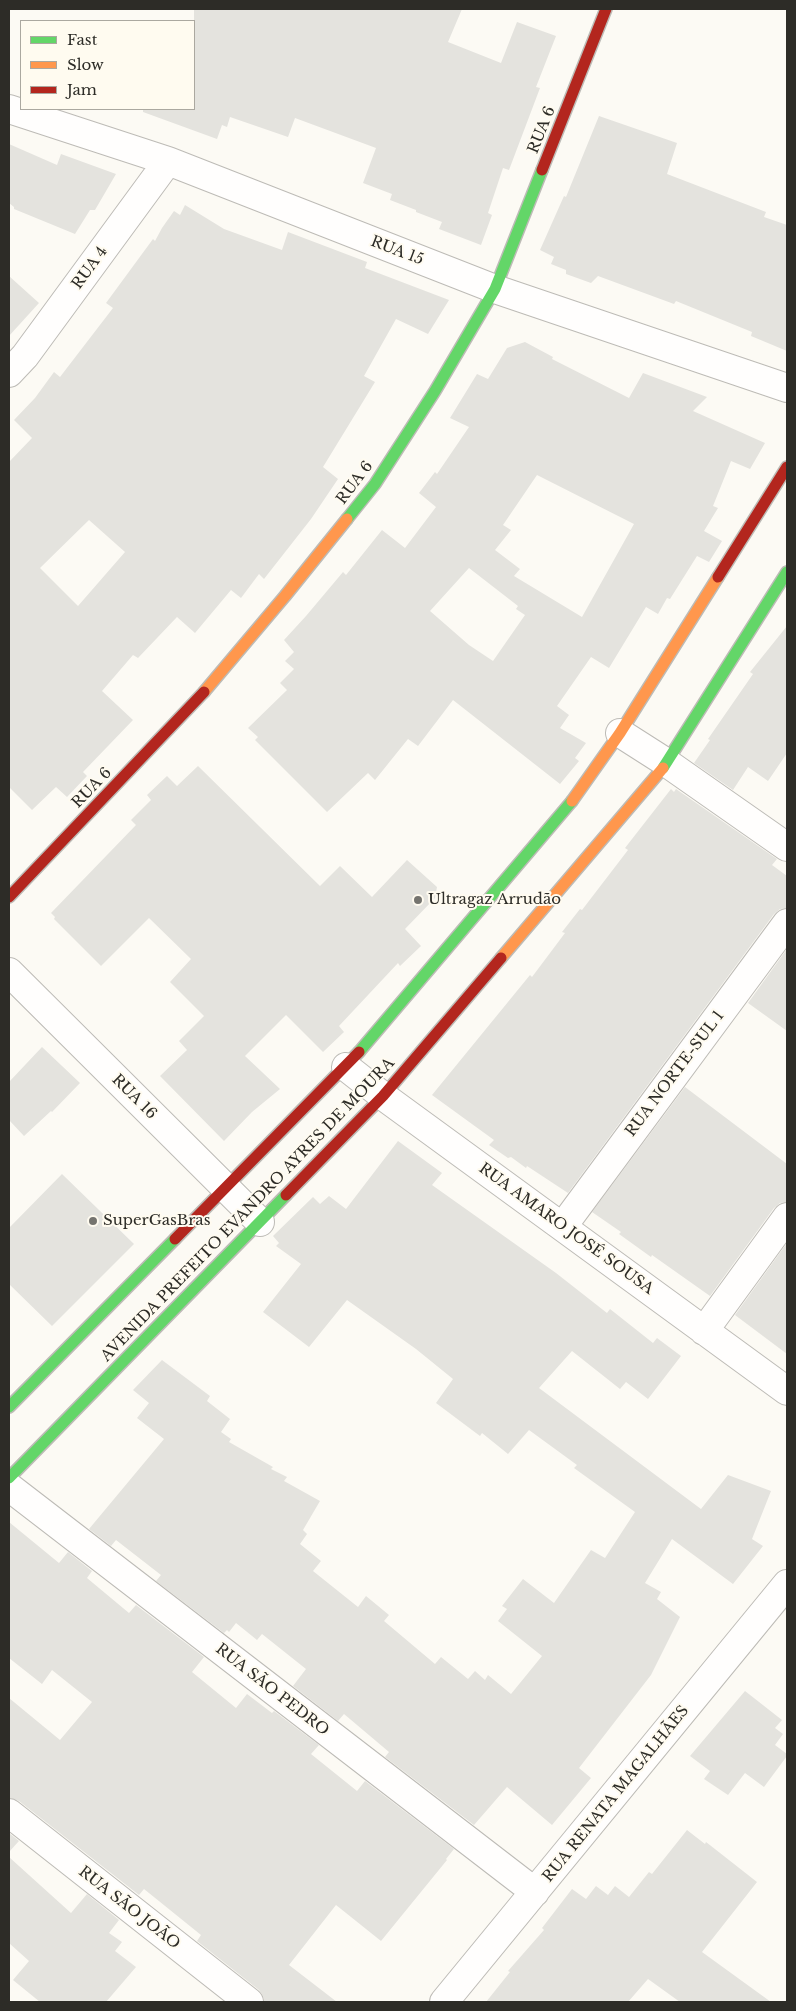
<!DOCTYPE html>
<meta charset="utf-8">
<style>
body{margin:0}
#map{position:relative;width:796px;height:2011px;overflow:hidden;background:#fcfaf4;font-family:"Libre Baskerville",serif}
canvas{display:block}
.frame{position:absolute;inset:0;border:10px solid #2d2c27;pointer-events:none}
.legend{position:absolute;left:20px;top:20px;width:175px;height:90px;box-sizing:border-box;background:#fffbf0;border:1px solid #aba8a0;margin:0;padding:6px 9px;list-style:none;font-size:15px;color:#2d2c27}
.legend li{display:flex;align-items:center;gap:10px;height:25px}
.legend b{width:25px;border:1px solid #aba8a0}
</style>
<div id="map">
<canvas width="796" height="2011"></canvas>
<div class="frame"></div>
<ul class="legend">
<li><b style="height:6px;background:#63d668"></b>Fast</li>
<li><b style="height:6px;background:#ff974d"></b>Slow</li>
<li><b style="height:6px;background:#b3261e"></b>Jam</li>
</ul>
</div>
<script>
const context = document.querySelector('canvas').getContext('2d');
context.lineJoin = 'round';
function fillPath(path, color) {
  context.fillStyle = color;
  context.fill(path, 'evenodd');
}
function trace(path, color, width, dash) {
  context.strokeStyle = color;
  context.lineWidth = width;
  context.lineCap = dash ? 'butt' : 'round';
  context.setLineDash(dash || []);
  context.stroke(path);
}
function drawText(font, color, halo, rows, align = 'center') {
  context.font = font + ' "Libre Baskerville",serif';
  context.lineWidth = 4;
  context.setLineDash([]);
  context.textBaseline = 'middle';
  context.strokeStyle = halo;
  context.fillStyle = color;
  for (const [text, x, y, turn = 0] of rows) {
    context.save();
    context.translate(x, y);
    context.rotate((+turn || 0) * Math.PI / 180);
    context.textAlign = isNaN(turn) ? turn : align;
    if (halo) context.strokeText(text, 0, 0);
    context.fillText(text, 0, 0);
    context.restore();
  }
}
const building = new Path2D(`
 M194 9H462L448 42 501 63 517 22 556 36 536 87 540 88 509 170 503 168 488 213 492 215 481 245 439 229 442 222 416 212V210L390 200 392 194 363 183 376 148 295 118 288 137 230 117 227 127 222 125 217 139 143 112V109H194Z
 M599 116 677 143 667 174 766 212 764 217 787 225V351L751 336 752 332 676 301 674 304 598 276 591 283 566 274V270L551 264 554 257 540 250 564 196 566 197Z
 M9 144 57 165 61 154 116 174 95 210H90L75 234 14 209V207L9 203Z
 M185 205 224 229 282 250 288 232 367 262 365 268 449 300 428 334 396 319 364 376 375 382 323 467 338 479 311 519 264 579 259 574 241 598 231 590 195 633 177 617 138 658 133 655 102 691 133 720 83 772 87 776 67 797 56 787 32 810 9 787V462L32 438 14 420 35 398 54 372 60 377 113 308 106 303 153 239 155 241 162 228 174 211 180 215ZM89 520 125 552 78 606 40 568Z
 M9 276 39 303 9 336Z
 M525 342 553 357 552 359 629 398 643 373 707 397 693 411 765 443 750 469 731 461 713 506 718 508 704 531 722 541 709 562 697 556 670 599 667 598 658 614 646 607 609 668 591 657 557 706 569 715 560 728 586 743 575 758 579 761 560 784 453 700 418 746 408 739 375 780 368 773 327 812 255 740 258 737 248 728 287 690 280 683 294 669 285 661 294 652 284 640 306 616 343 572 346 575 382 530 405 548 436 507 419 493 435 472 437 474 469 427 450 418 477 374 488 379 507 348ZM537 475 634 524 582 617 514 576 520 569 495 550 511 530 503 525ZM469 568 518 606 516 609 525 615 493 661 469 645 430 611Z
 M787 626V753L768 781 748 767 733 790 694 763 710 740 708 739 753 674 750 672Z
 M198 766 320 886 340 866 372 897 407 860 437 887 435 898 405 929 421 946 400 966 398 963 339 1026 344 1032 323 1052 286 1015 245 1056 280 1089 252 1112 224 1141 160 1076 187 1050 179 1041 204 1016 170 982 191 959 149 918 101 966 54 919 55 917 51 913 136 825 131 820 151 800 147 795 167 776 177 786Z
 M671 789 674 792 676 789 777 859 772 865 787 876V908L780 909 774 914 568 1193 527 1166 526 1168 511 1157 508 1158 489 1145 494 1140 432 1095 530 975 532 977 565 933 562 932 580 909 582 910 628 850 625 848Z
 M787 949V1031L748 1003Z
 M42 1047 80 1083 52 1112 51 1111 24 1136 9 1120V1082Z
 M685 1087 787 1164V1202L780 1203 774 1208 710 1296 652 1255 651 1257 619 1234 621 1232 592 1212Z
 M398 1141 442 1173 432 1185 556 1273 607 1313 610 1309 653 1343 657 1338 681 1356 648 1399 626 1382 620 1389 572 1351 539 1388 701 1509 728 1475 771 1491 752 1539 763 1546 733 1584 672 1539 645 1583 661 1592 657 1599 680 1617 651 1675 579 1768 591 1778 552 1825 507 1787 474 1825 385 1757 389 1752 344 1714 338 1721 293 1686 306 1669 262 1634 257 1640 236 1623 229 1632 227 1630 224 1633 156 1581 161 1575 116 1540 111 1546 89 1529 164 1439 137 1418 149 1403 133 1390 162 1360 210 1396 207 1401 230 1419 221 1432 231 1439 229 1442 273 1467 271 1469 287 1477 284 1481 320 1501 303 1530 307 1534 300 1544 321 1561 313 1571 358 1607 366 1596 389 1615 384 1621 435 1664 441 1657 468 1679 475 1671 485 1680 488 1675 511 1694 542 1656 498 1621 507 1609 502 1606 523 1579 554 1603 591 1550 605 1558 635 1512 574 1468 577 1465 529 1430 508 1454 482 1433 480 1436 436 1403 453 1379 416 1349 347 1300 309 1347 263 1312 301 1264 276 1246 279 1243 273 1236 313 1197 320 1204 329 1196 346 1209Z
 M62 1174 134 1244 52 1326 9 1284V1228Z
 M787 1243V1354L735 1315Z
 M9 1522 59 1563 68 1552 92 1571 87 1578 129 1613 136 1605 204 1657 192 1672 236 1708 247 1694 272 1713 274 1711 319 1745 311 1754 357 1791 365 1781 454 1849 446 1859 447 1860 381 1941 336 1905 289 1965 337 2002H264L263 1996 259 1990 197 1941 201 1935 144 1889 139 1895 19 1801 9 1798V1698L60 1740 92 1702 52 1670 42 1684 9 1658Z
 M745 1691 782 1720 775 1728 783 1734 775 1745 787 1754V1756L764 1787 745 1773 728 1795 704 1779 710 1771 690 1756Z
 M687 1830 705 1844 706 1842 757 1882 702 1952 771 2002H680L648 1979 628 2002H486L510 1972 508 1971 544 1930 542 1928 572 1889 586 1899 596 1886 608 1895 615 1886 629 1897 649 1872 652 1874Z
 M9 1833 19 1841 9 1852Z
 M9 1857 71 1913 87 1894 119 1920 109 1933 122 1942 115 1951 136 1967 106 2002H40L13 1980 29 1961 9 1943Z`);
const street = new Path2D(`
 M9 109 168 161 495 289 787 388
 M9 373 25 356 168 161
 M620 733 667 763 787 847
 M9 972 260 1222
 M346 1067 383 1096 787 1391
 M563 1226 787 923
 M704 1331 787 1217
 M9 1487 535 1892
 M9 1813 249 2002
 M444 2002 787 1584`);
const fast = new Path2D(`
 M347 519 375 484 435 391 495 289 542 170
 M663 768 787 572
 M359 1052 572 801
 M9 1407 175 1239
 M9 1478 286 1195`);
const slow = new Path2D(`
 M204 692 285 596 347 519
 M572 801 620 733 718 577
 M501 958 663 768`);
const jam = new Path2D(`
 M542 170 606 9
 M718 577 787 467
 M9 897 204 692
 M286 1195 383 1096 501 958
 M175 1239 359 1052`);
const markers = [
 [418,900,5,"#75746f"],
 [93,1221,5,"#75746f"]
];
const streetNames = [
 ["RUA 6",542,130,-68],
 ["RUA 15",397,251,21],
 ["RUA 4",90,268,-54],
 ["RUA 6",355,483,-53],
 ["RUA 6",92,788,-46],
 ["RUA NORTE-SUL 1",675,1074,-53],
 ["RUA 16",134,1097,45],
 ["AVENIDA PREFEITO EVANDRO AYRES DE MOURA",248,1210,-46],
 ["RUA AMARO JOSÉ SOUSA",566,1229,36],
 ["RUA SÃO PEDRO",272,1690,38],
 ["RUA RENATA MAGALHÃES",616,1794,-51],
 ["RUA SÃO JOÃO",129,1908,38]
];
const poiNames = [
 ["Ultragaz Arrudão",428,900],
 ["SuperGasBras",103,1221]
];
fillPath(building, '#e4e3de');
trace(street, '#bdbbb6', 30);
trace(fast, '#bdbbb6', 14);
trace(slow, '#bdbbb6', 14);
trace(jam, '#bdbbb6', 14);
trace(street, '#fffefd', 28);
trace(fast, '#63d668', 11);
trace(slow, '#ff974d', 11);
trace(jam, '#b3261e', 11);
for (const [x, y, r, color] of markers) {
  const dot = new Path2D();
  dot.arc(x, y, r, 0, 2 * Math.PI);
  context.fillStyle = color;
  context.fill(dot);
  trace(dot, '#fffbf0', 2);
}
drawText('15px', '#2d2c27', '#fffbf0', streetNames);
drawText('15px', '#2d2c27', '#fffbf0', poiNames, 'left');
</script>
